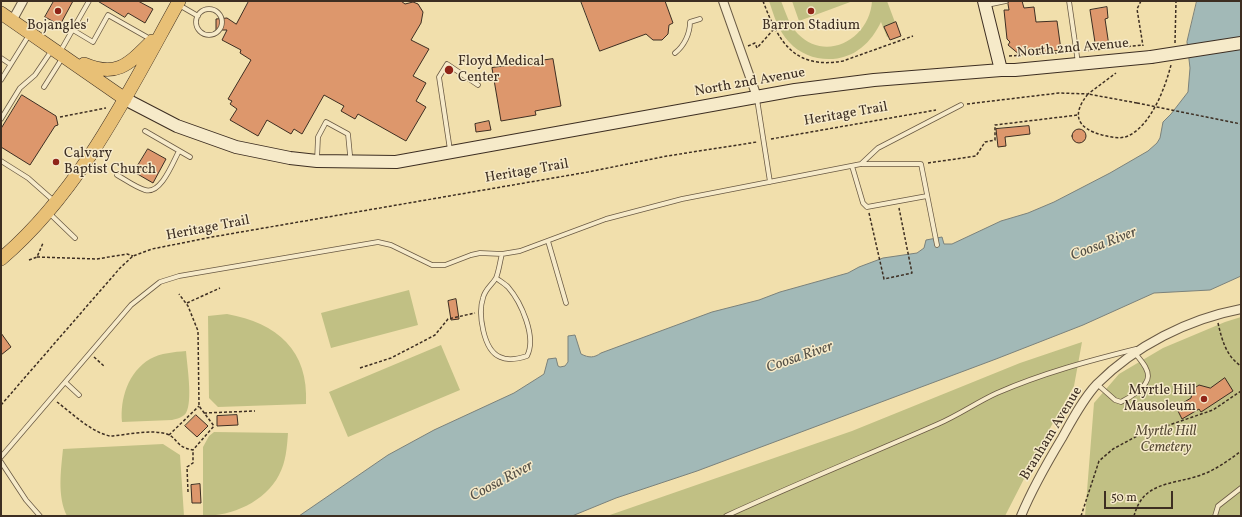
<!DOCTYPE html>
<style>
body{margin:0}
#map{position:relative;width:1242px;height:517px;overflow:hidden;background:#f1dfac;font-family:Vollkorn,serif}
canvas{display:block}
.frame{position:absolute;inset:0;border:2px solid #3d2e22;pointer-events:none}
.scale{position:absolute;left:1104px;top:491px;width:69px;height:18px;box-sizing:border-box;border:2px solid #3d2e22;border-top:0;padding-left:5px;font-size:12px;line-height:14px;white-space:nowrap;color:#3d2e22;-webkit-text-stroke:3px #f6eac9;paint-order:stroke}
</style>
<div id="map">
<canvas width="1242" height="517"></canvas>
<div class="frame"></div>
<div class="scale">50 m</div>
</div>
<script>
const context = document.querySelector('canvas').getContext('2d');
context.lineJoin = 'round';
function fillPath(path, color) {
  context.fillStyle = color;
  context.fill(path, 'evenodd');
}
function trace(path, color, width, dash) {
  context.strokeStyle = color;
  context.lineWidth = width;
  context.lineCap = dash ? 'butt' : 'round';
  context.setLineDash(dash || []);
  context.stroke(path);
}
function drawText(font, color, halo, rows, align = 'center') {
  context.font = font + ' Vollkorn,serif';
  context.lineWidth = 3;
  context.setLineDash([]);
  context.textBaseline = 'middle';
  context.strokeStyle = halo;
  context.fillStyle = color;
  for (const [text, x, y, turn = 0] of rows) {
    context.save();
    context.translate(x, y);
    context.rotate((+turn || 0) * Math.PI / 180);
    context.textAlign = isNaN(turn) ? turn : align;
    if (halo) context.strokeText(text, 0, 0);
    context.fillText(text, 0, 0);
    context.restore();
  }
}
const green = new Path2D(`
 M769 1H781C786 13 789 25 798 34 827 63 870 38 872 1H887L899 33 887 37 881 22C876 32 870 41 861 48 840 65 807 62 789 42 778 30 774 16 769 1Z
 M792 1H853L799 21Z
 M409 290 418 325 331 348 321 313Z
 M227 314C277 323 309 350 306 404L218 407 209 398 208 316Z
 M1241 317V516H1085L1094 403 1119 374 1163 348 1225 322Z
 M1082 342 1074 386 1049 430 1005 516H607L852 431 1020 363Z
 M441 345 460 390 348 437 329 392Z
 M186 351C187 365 193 401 186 413 183 417 177 419 172 420L122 422C120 399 128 372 150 359 161 353 174 352 186 351Z
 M214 432 288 433C287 447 286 462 279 475 265 502 232 516 203 516V447L209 436Z
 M163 444 180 455 184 516H67C57 496 61 470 63 449Z`);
const water = new Path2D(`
 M1197 1H1241V276L1210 290 1154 293 1083 325 996 359 697 471 616 498 572 516H299L388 455 434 430 514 393 541 376 544 374 548 359 556 358 558 366 560 367 565 366 568 362V336L575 335 581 354C589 358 594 358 601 353L712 312 759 300 780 292 848 273 859 267 883 258 917 253 924 248 926 240 942 237 944 244H952L1001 221 1028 213 1054 202 1110 173 1148 151 1157 143 1160 138 1163 122 1171 114 1188 92 1190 68 1187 42Z`);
const building = new Path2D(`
 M54 1H73L60 25 45 17Z
 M98 1H138L153 9 145 23 128 13 125 17Z
 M249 1H401L405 4 413 2 418 4 423 12 421 23 411 40 429 49 413 76 426 83 416 101 426 107 406 141 358 114 355 119 341 111 344 106 324 95 302 134 294 129 291 134 267 120 258 136 230 120 237 109 230 104 232 101 228 99 251 60 240 53 241 50 222 40 227 30H216V19L227 18 236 24Z
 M581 1H665L673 23 669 25 668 34 662 40H653L646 34 600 51Z
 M1009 1H1022L1024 8 1034 7 1036 22 1057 21 1061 50 1020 55 1008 45 1010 42 1007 39 1004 10H1009L1008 4Z
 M1107 7 1108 18 1105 19 1109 46 1096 49 1090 10Z
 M896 22 901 36 890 40 884 27Z
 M553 59 561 106 535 111 536 115 501 121 492 68Z
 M22 95 56 116 58 125 55 126 30 165 1 147V129Z
 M489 121 491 130 476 132 475 124Z
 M1029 126 1030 134 1005 137 1006 146 998 147 996 129Z
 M1072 136a7 7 0 1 1 14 0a7 7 0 1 1-14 0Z
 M148 149 166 159 153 183 134 172Z
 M456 299 459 319 451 320 448 301Z
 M1 333 11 347 1 355Z
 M1225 378 1233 391 1201 412 1199 409 1182 419 1176 407 1191 398 1193 389 1199 385 1210 388Z
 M196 415 208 426 197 437 185 426Z
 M237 415 238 425 217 426V416Z
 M200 484 201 503H192L191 485Z`);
const path = new Path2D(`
 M763 1C778 41 794 70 843 61L913 36
 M1141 1 1137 9 1143 46
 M1175 43 1176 1
 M748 46 755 43 757 48 774 29
 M1083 51 1143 45
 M1009 56 1071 52
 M1137 103 1088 94C1071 115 1077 128 1102 135 1111 137 1121 140 1130 135 1152 123 1165 88 1171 65
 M967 104 1059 93 1088 94 1116 73
 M60 117 106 108
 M771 139 936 110
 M928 163 976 156 985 142 995 140V125L1078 115
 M869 213 884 279 912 273 899 208
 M37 257 97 259 127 254 133 256
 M29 260 37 257 43 243
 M187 303 220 288
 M1218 323C1222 340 1226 356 1241 366
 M94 357 104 366
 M360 368 391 358 418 344 435 335 448 319 475 313
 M57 402C73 414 91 432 110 436 128 435 149 429 167 434 178 438 175 447 193 450L214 426 199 406 198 331 188 306 179 294
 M1 405 120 268 133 256 152 249 212 237 588 172 667 156 757 142
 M204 413 255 411
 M169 435 199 406
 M188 492 187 467 193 463V450
 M1081 516 1099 461 1113 449 1137 436 1213 410 1241 391
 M1134 516C1143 482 1170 485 1198 476 1214 471 1228 461 1241 451`);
const lane = new Path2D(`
 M1069 1 1078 63
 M179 5 198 16
 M987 5 1006 1
 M196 22a13 13 0 1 1 26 0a13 13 0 1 1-26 0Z
 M73 30 93 42 108 15 152 40
 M60 52 89 1
 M675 53C684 46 690 34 690 22L700 19
 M1 58 10 64
 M1 80 29 35
 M44 87 63 57
 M757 99 770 182
 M1 119 20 88 35 75 52 50
 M145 131 190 157
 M450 150 439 77 447 64 478 85
 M317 160 318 137 326 122 348 134 350 155
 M1 161 28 178 54 201
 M861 164 878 148 961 105
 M852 166 863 203 867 207 927 196
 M117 175C126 180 135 187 145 190 161 195 173 162 179 151
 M49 213 75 238
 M548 241 566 303
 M496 278C500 281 505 284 508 287 521 302 537 337 527 356 518 359 508 361 500 357 483 350 478 313 483 298 485 289 492 285 496 278 499 271 500 261 502 254
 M65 382 79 395
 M1097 384 1115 400 1121 402C1129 398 1148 387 1148 376 1148 367 1140 360 1135 353
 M1 457 131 305 160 282 179 276 378 242 391 245 432 265H445L471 255 480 253 502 254 520 251 606 219 682 199 861 164H921L937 245
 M1 462 26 500 40 516
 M726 516C796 484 867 455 938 424 959 415 977 402 997 393 1043 373 1088 361 1136 349
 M1215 516 1218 506 1241 488`);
const street = new Path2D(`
 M723 1 757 97
 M12 21 23 1
 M1021 516C1032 489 1047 463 1062 438 1072 420 1083 399 1097 384 1135 346 1188 319 1241 309`);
const secondary = new Path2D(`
 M984 1 1001 70
 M125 99 177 126 236 147 290 158 317 161 396 162 795 90 874 80 1001 70H1015L1151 57`);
const primary = new Path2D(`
 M1 13 125 99
 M84 64C117 78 129 64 152 41
 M1 259C81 191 129 91 179 1`);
const pathBridge = new Path2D(`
 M1137 103 1241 124`);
const secondaryBridge = new Path2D(`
 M1151 57 1241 43`);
const markers = [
 [58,11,4,"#8f2418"],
 [811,11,4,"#8f2418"],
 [449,70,5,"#8f2418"],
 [56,162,4,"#8f2418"],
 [1204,399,4,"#8f2418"]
];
const poiNames = [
 ["Bojangles'",58,26],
 ["Barron Stadium",811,26],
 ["Floyd Medical",458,62,"left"],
 ["Center",458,78,"left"],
 ["Calvary",64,154,"left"],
 ["Baptist Church",64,170,"left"],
 ["Myrtle Hill",1196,391,"right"],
 ["Mausoleum",1196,407,"right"]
];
const streetNames = [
 ["North 2nd Avenue",1073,49,-5],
 ["North 2nd Avenue",750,83,-10],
 ["Heritage Trail",846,115,-10],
 ["Heritage Trail",527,172,-10],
 ["Heritage Trail",208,229,-11],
 ["Branham Avenue",1052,434,-59]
];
const parkNames = [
 ["Myrtle Hill",1166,432],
 ["Cemetery",1166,448]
];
const waterNames = [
 ["Coosa River",1104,245,-21],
 ["Coosa River",800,358,-19],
 ["Coosa River",502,482,-28]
];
fillPath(green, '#c1c084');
fillPath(water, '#a2b9b7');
trace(water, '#7a817b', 1);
fillPath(building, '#dd976c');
trace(building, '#3d2e22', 1);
trace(lane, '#6a5a44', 5.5);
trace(street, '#6a5a44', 10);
trace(secondary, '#3d2e22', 14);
trace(primary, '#3d2e22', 14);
trace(path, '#3d2e22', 1.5, [3, 2]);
trace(lane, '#f6eac9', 4);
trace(street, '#f6eac9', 8);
trace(secondary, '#f6eac9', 12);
trace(primary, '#e8c076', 13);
trace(secondaryBridge, '#3d2e22', 14, []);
trace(pathBridge, '#3d2e22', 1.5, [3, 2]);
trace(secondaryBridge, '#f6eac9', 12);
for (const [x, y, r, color] of markers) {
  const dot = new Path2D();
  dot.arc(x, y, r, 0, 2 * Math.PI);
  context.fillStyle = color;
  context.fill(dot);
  trace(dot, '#f6eac9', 1.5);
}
drawText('14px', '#3d2e22', '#f6eac9', poiNames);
drawText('14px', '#3d2e22', '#f6eac9', streetNames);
drawText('italic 14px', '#574b36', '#f6eac9', parkNames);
drawText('italic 15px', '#565147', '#f6eac9', waterNames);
</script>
